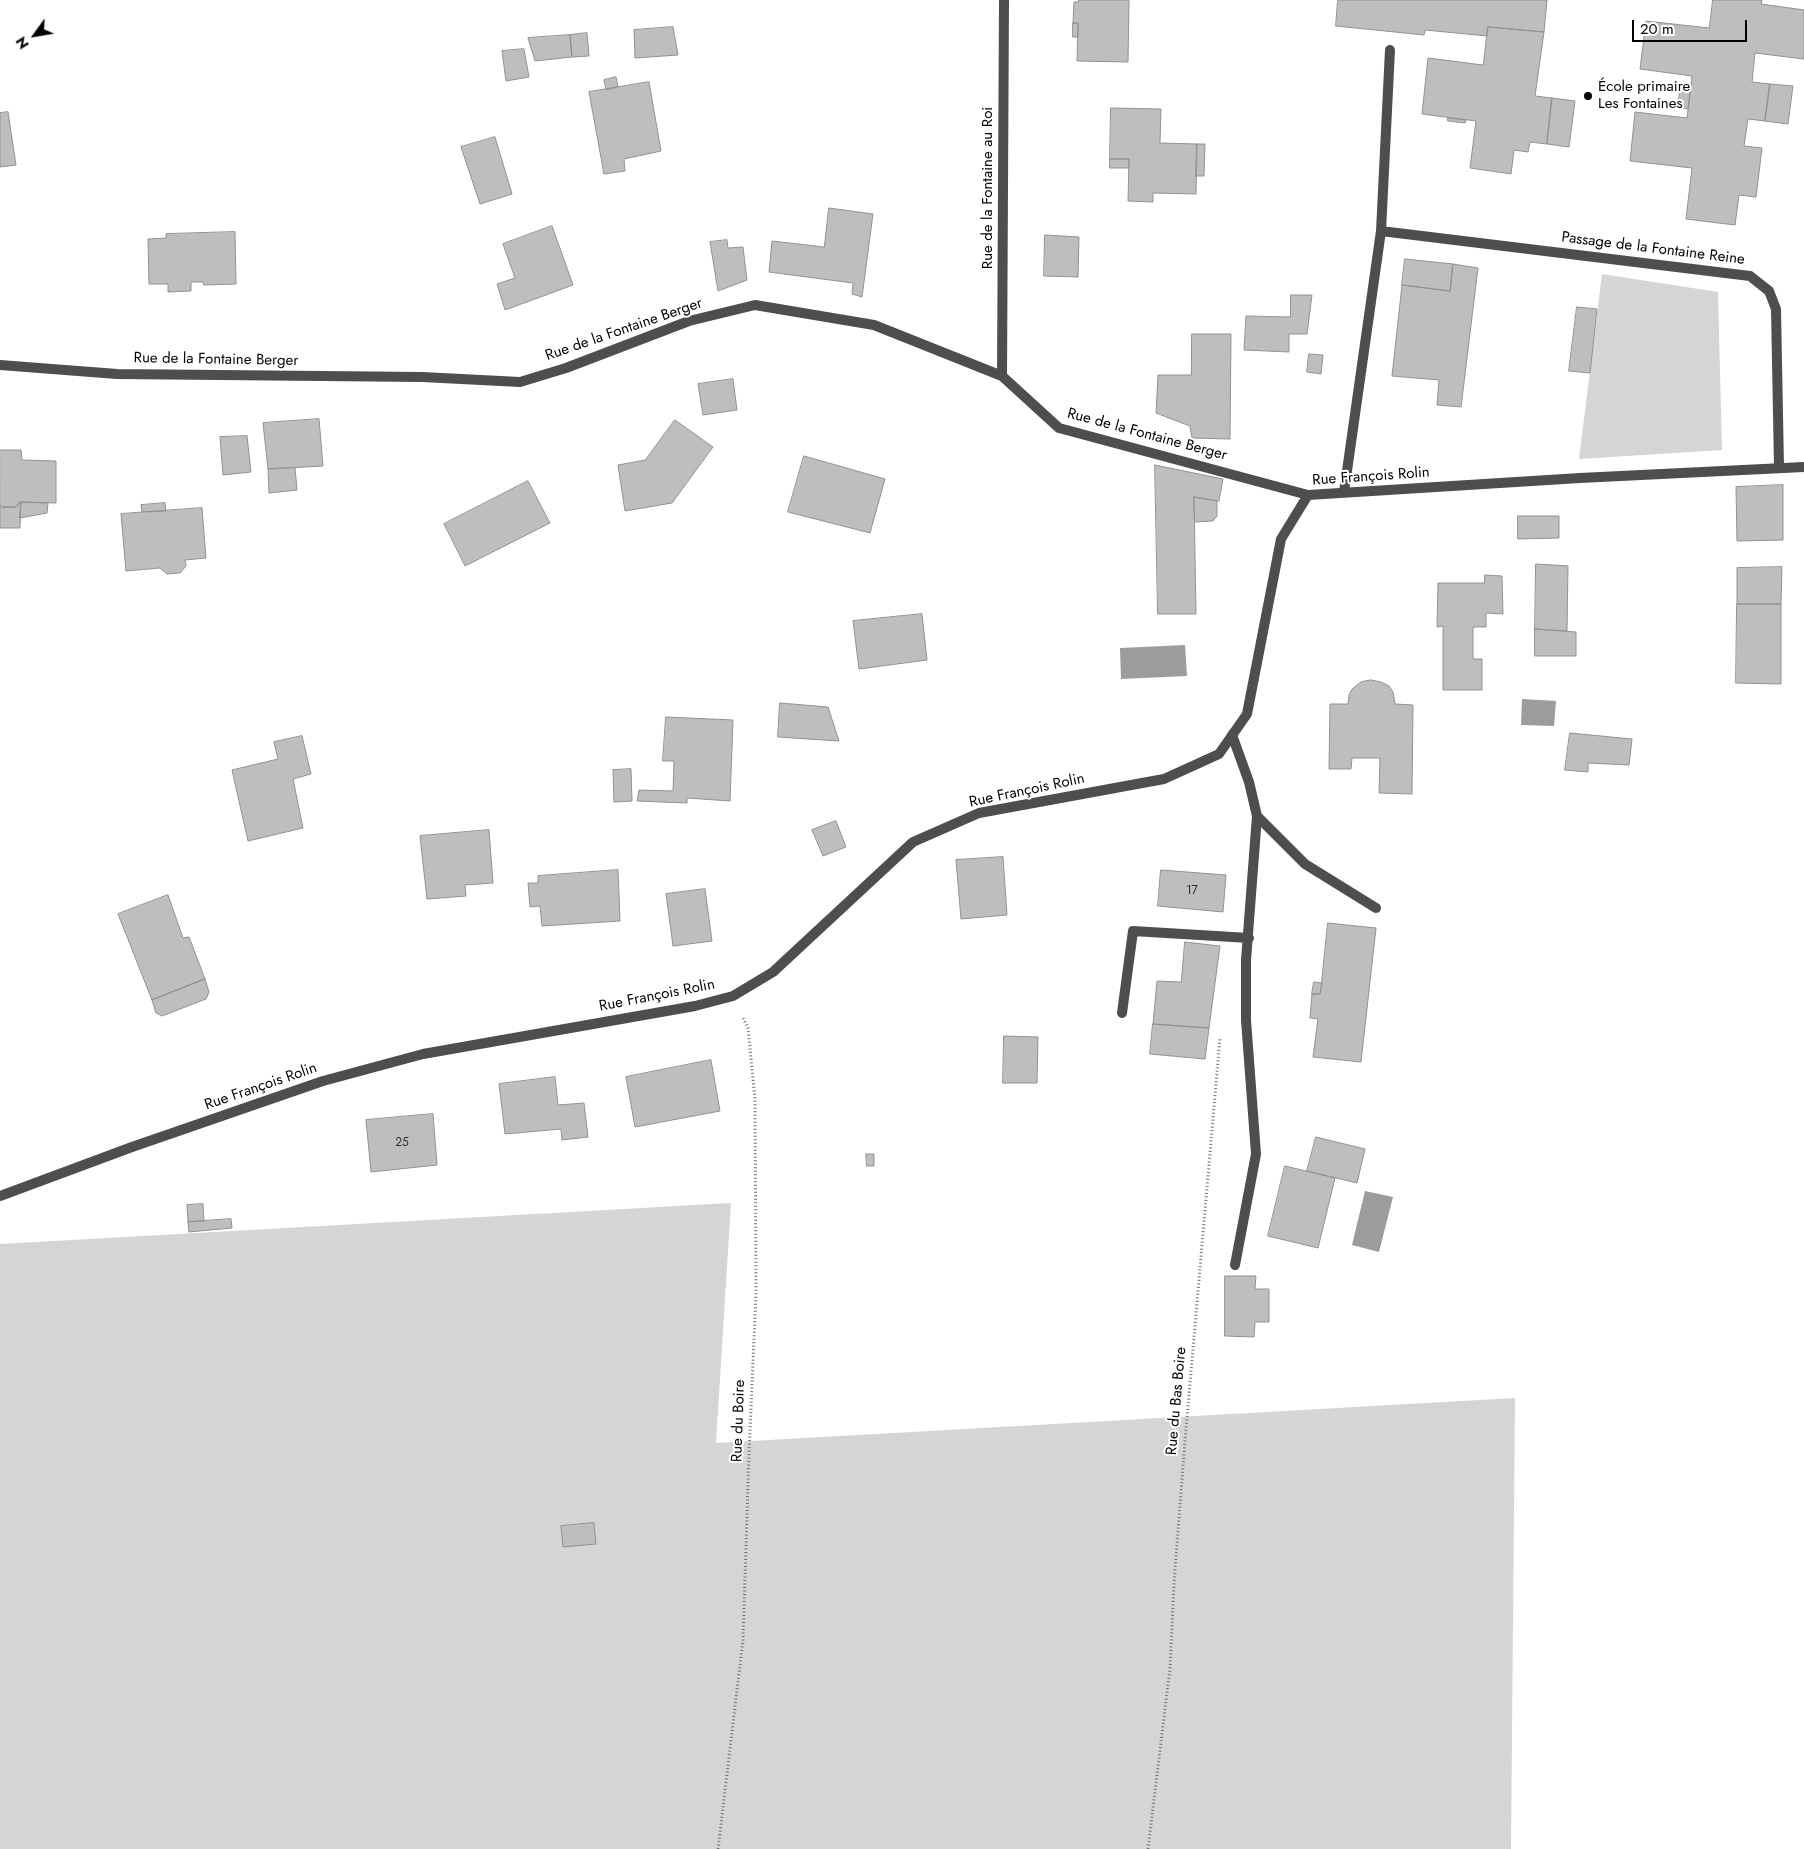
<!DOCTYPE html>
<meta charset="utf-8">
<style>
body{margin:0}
#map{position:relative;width:1804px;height:1849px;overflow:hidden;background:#fff;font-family:Jost,sans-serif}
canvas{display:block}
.north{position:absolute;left:10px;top:10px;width:50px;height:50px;-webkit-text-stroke:4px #fff;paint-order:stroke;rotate:238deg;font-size:14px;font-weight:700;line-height:20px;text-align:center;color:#000}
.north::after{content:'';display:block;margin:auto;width:18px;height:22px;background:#000;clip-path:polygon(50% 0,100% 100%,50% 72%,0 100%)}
.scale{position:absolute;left:1632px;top:20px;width:115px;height:22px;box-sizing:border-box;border:2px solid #000;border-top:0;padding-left:6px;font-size:15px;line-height:18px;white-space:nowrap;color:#000;-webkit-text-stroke:4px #fff;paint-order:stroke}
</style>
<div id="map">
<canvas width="1804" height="1849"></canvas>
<div class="north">N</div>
<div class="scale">20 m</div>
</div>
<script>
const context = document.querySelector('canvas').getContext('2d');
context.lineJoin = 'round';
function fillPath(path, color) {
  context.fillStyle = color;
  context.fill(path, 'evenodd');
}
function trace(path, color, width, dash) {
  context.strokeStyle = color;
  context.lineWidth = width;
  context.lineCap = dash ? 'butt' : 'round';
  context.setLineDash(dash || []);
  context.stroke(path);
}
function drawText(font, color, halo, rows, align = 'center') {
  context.font = font + ' Jost,sans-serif';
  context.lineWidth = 4;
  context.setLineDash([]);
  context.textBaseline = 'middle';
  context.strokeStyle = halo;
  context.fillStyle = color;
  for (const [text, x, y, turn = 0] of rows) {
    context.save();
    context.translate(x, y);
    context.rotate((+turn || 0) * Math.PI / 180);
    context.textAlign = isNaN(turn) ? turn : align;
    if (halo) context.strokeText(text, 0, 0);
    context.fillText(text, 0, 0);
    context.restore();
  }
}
const green = new Path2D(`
 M1602 274 1718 292 1722 450 1579 459Z
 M731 1203 716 1443 1515 1398 1511 1849H0V1244Z`);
const water = new Path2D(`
 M1185 645 1187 676 1121 679 1120 648Z
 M1522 699 1556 701 1554 726 1521 725Z
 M1365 1191 1393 1197 1379 1252 1352 1245Z`);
const building = new Path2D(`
 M1079 0H1129L1128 62 1077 61 1078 23H1073L1074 2H1078Z
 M1338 0H1547L1544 32 1488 27 1487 36 1425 30 1424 35 1336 26Z
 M1713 0H1762L1761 4 1804 10V59L1755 53 1752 82 1770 84 1765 121 1748 119 1744 146 1762 148 1756 197 1739 195 1735 225 1686 219 1692 168 1630 161 1635 112 1687 118 1692 76 1640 69 1646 21 1709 28Z
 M1073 23H1078V37H1073Z
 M673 27 678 55 635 58 634 30Z
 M1488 27 1544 32 1535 96 1552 98 1547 144 1530 142 1528 152 1514 150 1511 174 1470 168 1476 121 1422 114 1428 58 1483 65Z
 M587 33 589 56 572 57 570 35Z
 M570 35 572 57 535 61 528 38Z
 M524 49 529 77 506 81 502 51Z
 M616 77 618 87 606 90 604 80Z
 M649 82 661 151 624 159 625 171 604 174 589 92Z
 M1681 84 1691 85 1688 109 1678 107Z
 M1770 84 1793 86 1788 124 1765 121Z
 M1552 98 1575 101 1569 147 1547 144Z
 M1111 108 1161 109 1160 143 1197 144 1196 194 1153 193V202L1128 201 1129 159H1110Z
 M8 112 16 165 0 167V113Z
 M1448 118 1466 120 1465 123 1448 121Z
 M495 137 512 194 480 204 461 147Z
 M1197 144H1205L1204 176H1196Z
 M1110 159H1129V168H1110Z
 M829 208 873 214 862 297 852 294 853 283 769 272 772 241 824 247Z
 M552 226 573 285 505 310 497 284 515 278 503 244Z
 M235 232 236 284 204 285 203 282H191V291L168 292V284H149L148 239 166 238V234Z
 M1045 235 1079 237 1078 277 1044 276Z
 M727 240 728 248 743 247 747 280 718 291 710 242Z
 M1405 259 1453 264 1450 291 1402 285Z
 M1453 264 1478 268 1461 407 1437 405 1439 380 1392 376 1402 285 1450 291Z
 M1291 295H1312L1307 334H1289V352L1244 350 1246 316 1290 317Z
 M1577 307 1597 309 1590 373 1569 371Z
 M1192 334H1231L1230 439 1192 438 1190 426 1156 413 1158 375H1191Z
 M1309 354 1323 355 1321 374 1307 372Z
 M733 379 737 410 703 415 698 384Z
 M319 419 323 466 268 469 263 423Z
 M675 420 713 447 672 503 625 511 618 465 645 460Z
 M247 436 251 472 223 475 220 437Z
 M0 450H21L22 460 56 461V503L21 502 15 507H2L0 505Z
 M804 456 885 479 870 533 788 512Z
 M1155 465 1223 479 1219 501 1194 497 1196 614H1158Z
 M295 468 297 490 269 493 268 469Z
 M528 481 550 523 465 566 444 524Z
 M1783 485V540L1737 541 1736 487Z
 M1194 497 1217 501V516L1213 521 1195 522Z
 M21 502 48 503 47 513 20 518Z
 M21 502 20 528H0V505L2 507H15Z
 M165 503 166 511 142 512 141 505Z
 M202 508 206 558 185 560 186 566 180 573 167 574 160 568 126 571 121 514Z
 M1518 516H1559V538L1518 539Z
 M1536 564 1568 566 1567 631 1535 629Z
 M1782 567 1781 604H1737V568Z
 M1485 575 1502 576 1503 614 1486 613V627H1473V659H1482V690H1443V626L1437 627 1438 583H1484Z
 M1737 604H1781V684L1736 683Z
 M922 614 927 660 859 669 853 621Z
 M1535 629 1576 632V656H1535Z
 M1371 680 1381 682 1389 686 1393 692 1395 704 1413 705 1412 794 1379 793 1380 758H1352L1351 769H1329L1330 704H1348L1349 695 1352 689 1361 682Z
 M780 703 828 707 839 741 778 737Z
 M666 717 733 720 730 801 687 798V803L637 801 639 790 673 791 674 761H663Z
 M1570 733 1632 739 1629 765 1588 763V772L1565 770Z
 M302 736 311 774 293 779 303 828 248 841 232 770 278 759 274 742Z
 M631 769 632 801 614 802 613 770Z
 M836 821 846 847 823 856 812 830Z
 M489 830 493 883 465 885 466 896 427 899 420 836Z
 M1003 857 1007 915 961 919 956 860Z
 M618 870 620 921 542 926 540 906 530 907 528 883H538V876Z
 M1161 870 1226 875 1223 912 1158 906Z
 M705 889 712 941 673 946 666 894Z
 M168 895 183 938 189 937 205 979 152 1000 118 914Z
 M1328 923 1376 928 1361 1062 1313 1057 1318 1019 1310 1018 1312 994H1320Z
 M1185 942 1220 946 1209 1028 1153 1024 1157 981 1181 982Z
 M205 979 209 992 206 999 162 1016 156 1013 152 1000Z
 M1314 982 1322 983 1320 994H1312Z
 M1153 1024 1209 1028 1205 1059 1150 1054Z
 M1004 1036 1038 1037 1037 1083H1003Z
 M711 1060 720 1111 635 1127 626 1077Z
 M555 1077 558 1105 584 1103 588 1137 562 1140 561 1129 505 1134 499 1084Z
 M433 1114 437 1165 371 1172 366 1120Z
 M1316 1137 1365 1149 1357 1183 1307 1171Z
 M866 1154H874V1166H867Z
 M1285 1166 1335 1178 1318 1248 1268 1236Z
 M203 1204 204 1221 188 1222 187 1205Z
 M231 1219 232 1228 189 1232 188 1222Z
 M1225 1276H1256L1255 1289H1269V1322H1255L1254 1337 1225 1336Z
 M594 1523 596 1544 563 1547 561 1526Z`);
const path = new Path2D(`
 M718 1849 743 1640 749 1455 756 1292 755 1099 748 1028 743 1018
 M1148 1849 1170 1668 1174 1583 1185 1441 1220 1038`);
const service = new Path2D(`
 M1381 231 1750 276 1769 291 1776 309 1779 467
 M1344 492 1381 231 1390 50
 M1232 735 1249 782 1257 816 1246 960V1020L1256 1154 1235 1265
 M1257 816 1305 864 1376 908
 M1122 1013 1133 931 1249 938`);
const minor = new Path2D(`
 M0 365 117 374 422 377 520 382 566 368 689 321 755 305 874 325 1002 376 1059 428 1308 495
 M1002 376 1004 0
 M0 1196 132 1147 323 1081 423 1054 695 1006 733 996 773 972 913 842 979 813 1164 779 1219 754 1247 714 1281 539 1308 495 1580 478 1804 467`);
const markers = [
 [1588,96,5,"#000"]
];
const numberNames = [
 ["17",1192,891],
 ["25",402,1143]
];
const poiNames = [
 ["École primaire",1598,87],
 ["Les Fontaines",1598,104]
];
const streetNames = [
 ["Rue de la Fontaine au Roi",988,188,-90],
 ["Passage de la Fontaine Reine",1653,249,7],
 ["Rue de la Fontaine Berger",624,330,-19],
 ["Rue de la Fontaine Berger",216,360,1],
 ["Rue de la Fontaine Berger",1147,435,15],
 ["Rue François Rolin",1371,477,-4],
 ["Rue François Rolin",1027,791,-12],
 ["Rue François Rolin",657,996,-11],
 ["Rue François Rolin",261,1087,-19],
 ["Rue du Bas Boire",1177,1401,-85],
 ["Rue du Boire",739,1421,-88]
];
fillPath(green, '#d5d5d5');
fillPath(water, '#9c9c9c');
fillPath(building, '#bebebe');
trace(building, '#929292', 1);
trace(path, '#707070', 3, [1, 2.5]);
trace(service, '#4e4e4e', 10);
trace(minor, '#4e4e4e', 10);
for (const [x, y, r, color] of markers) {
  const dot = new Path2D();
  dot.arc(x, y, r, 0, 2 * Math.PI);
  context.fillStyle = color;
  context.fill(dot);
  trace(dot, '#fff', 2);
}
drawText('12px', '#303030', null, numberNames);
drawText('15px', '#000', '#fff', poiNames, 'left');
drawText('15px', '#000', '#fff', streetNames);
</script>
